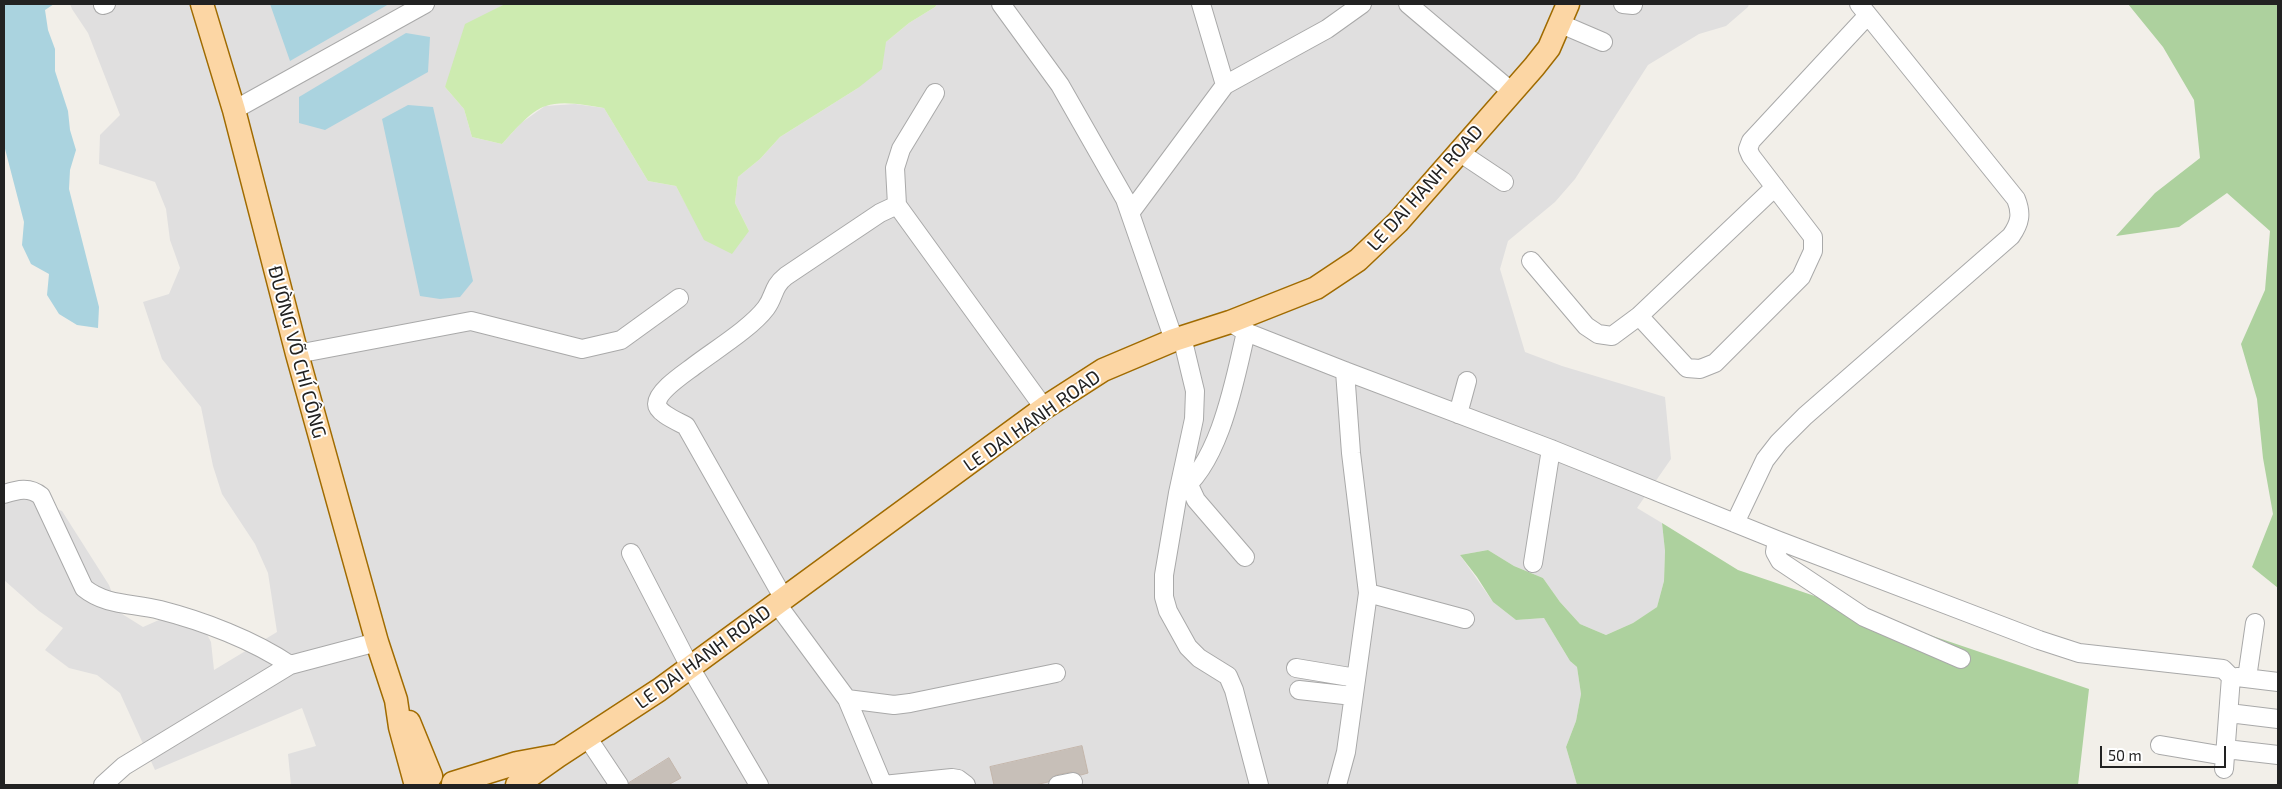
<!DOCTYPE html>
<meta charset="utf-8">
<style>
body{margin:0}
#map{position:relative;width:2282px;height:789px;overflow:hidden;background:#f2efe9;font-family:"Exo 2",sans-serif}
canvas{display:block}
.frame{position:absolute;inset:0;border:5px solid #222;pointer-events:none}
.scale{position:absolute;left:2100px;top:746px;width:126px;height:22px;box-sizing:border-box;border:2px solid #222;border-top:0;padding-left:6px;font-size:15px;line-height:18px;white-space:nowrap;color:#222;-webkit-text-stroke:4px #fff;paint-order:stroke}
</style>
<div id="map">
<canvas width="2282" height="789"></canvas>
<div class="frame"></div>
<div class="scale">50 m</div>
</div>
<script>
const context = document.querySelector('canvas').getContext('2d');
context.lineJoin = 'round';
function fillPath(path, color) {
  context.fillStyle = color;
  context.fill(path, 'evenodd');
}
function trace(path, color, width, dash) {
  context.strokeStyle = color;
  context.lineWidth = width;
  context.lineCap = dash ? 'butt' : 'round';
  context.setLineDash(dash || []);
  context.stroke(path);
}
function drawText(font, color, halo, rows, align = 'center') {
  context.font = font + ' "Exo 2",sans-serif';
  context.lineWidth = 4;
  context.setLineDash([]);
  context.textBaseline = 'middle';
  context.strokeStyle = halo;
  context.fillStyle = color;
  for (const [text, x, y, turn = 0] of rows) {
    context.save();
    context.translate(x, y);
    context.rotate((+turn || 0) * Math.PI / 180);
    context.textAlign = isNaN(turn) ? turn : align;
    if (halo) context.strokeText(text, 0, 0);
    context.fillText(text, 0, 0);
    context.restore();
  }
}
const residential = new Path2D(`
 M70 4H505L491 12 445 87 464 109 472 137 502 144 521 123 545 106 575 104 604 108 648 181 676 186 690 212 749 231 735 203 738 177 760 159 780 137 858 88 886 42 909 23 935 7 937 4H1749L1748 7 1726 26 1699 34 1648 65 1575 179 1555 202 1508 241 1500 269 1525 352 1562 366 1665 397 1671 459 1637 508 1662 523 1665 551 1664 581 1657 607 1633 623 1606 635 1580 624 1560 602 1543 578 1514 566 1488 550 1460 555 1493 602 1516 620 1544 618 1570 661 1577 667 1581 694 1576 721 1566 747 1577 785H291L288 754 316 746 302 708 155 770 120 693 97 675 69 668 45 650 63 628 39 611 4 580V499L6 497 35 501 62 511 109 585 119 612 143 627 168 616 197 615 211 642 214 670 277 632 268 573 255 544 222 494 213 466 201 407 162 359 143 302 169 294 180 268 170 240 166 209 155 182 99 164 100 135 120 115 88 33 72 9Z`);
const grass = new Path2D(`
 M505 4H937L935 7 909 23 886 42 882 69 858 88 780 137 760 159 738 177 735 203 749 231 732 254 704 240 676 186 648 181 604 108C587 105 561 100 546 106 530 111 513 132 502 144L472 137 464 109 445 87 465 24Z`);
const forest = new Path2D(`
 M2128 4H2278V588L2252 567 2273 514 2263 458 2257 399 2241 344 2265 290 2270 231 2227 193 2179 227 2116 236 2155 193 2200 158 2194 100 2163 47Z
 M1662 523 1738 570 2089 689 2078 785H1577L1566 747 1576 721 1581 694 1577 667 1570 661 1544 618 1516 620 1493 602 1477 577 1460 555 1488 550 1514 566 1543 578 1560 602 1580 624 1606 635 1633 623 1657 607 1664 581 1665 551Z`);
const water = new Path2D(`
 M4 4H54L45 10 48 30 55 49V71L68 111 70 130 76 150 70 170 69 189 99 307 98 328 77 325 59 314 47 295 49 274 31 264 22 245 24 222 4 145Z
 M270 4H389L290 61Z
 M406 33 430 37 428 72 325 130 299 123V97Z
 M408 105 433 107 473 281 460 297 440 299 420 296 382 119Z`);
const building = new Path2D(`
 M1082 746 1088 773 1081 775 1071 772 1056 775 1048 782 1035 785H994L990 767Z
 M669 758 681 778 668 785H629V783Z`);
const minor = new Path2D(`
 M1001 4 1060 85 1125 199 1174 340
 M1201 4 1225 85
 M1408 4 1512 92
 M1623 4 1633 5
 M103 5 106 4
 M1561 24 1603 42
 M234 110 425 4
 M1459 152 1504 182
 M897 205 895 168 901 149 935 93
 M1130 213 1225 85 1327 29 1362 4
 M1531 261 1586 326 1598 334 1612 336 1639 316 1687 368 1700 369 1715 363 1801 277 1813 251V237L1751 156 1748 149 1751 141 1868 15
 M1639 316 1775 187
 M1230 322 1246 332 1345 371 1551 449 1777 540 2039 640 2079 653 2223 669 2231 677 2224 769
 M1246 332C1235 379 1220 464 1178 493L1164 575V597L1168 611 1188 647 1199 658 1228 676 1234 690 1259 785
 M297 354 471 321 582 349 621 340 679 298
 M1458 414 1467 381
 M1189 485 1196 500 1245 557
 M1178 493 1194 419 1195 391 1182 337
 M4 494C17 490 29 486 41 496L84 588C106 606 133 603 160 610 203 621 253 640 290 665
 M1735 523 1765 460 1779 442 1805 416 2011 236C2020 223 2022 214 2016 199L1859 4
 M1777 540 1775 552 1780 561 1864 617 1961 659
 M631 553 690 667 759 785
 M1533 563 1551 449
 M1368 593 1465 619
 M784 599 686 426C679 422 657 413 657 404 657 391 685 373 694 366 715 350 751 328 766 308 775 296 772 287 786 276L880 213 897 205 1044 408
 M777 604 847 699 883 785
 M1296 668 1356 678
 M2237 677 2278 682
 M2247 678 2255 623
 M1299 690 1353 696
 M847 699 894 705 910 703 1056 673
 M2229 713 2278 719
 M587 737 619 785
 M2160 745 2225 756
 M2226 749 2278 755
 M103 785 124 766 290 665 377 642
 M883 785 952 778 958 779 966 785
 M1058 785 1073 782
 M1337 785 1346 752 1368 593 1351 453 1345 371`);
const major = new Path2D(`
 M202 4 234 110 297 354 377 642 396 700 400 727 415 782
 M409 722 431 776
 M453 783 517 763 555 756
 M517 785 558 756 659 690 1044 408 1103 370 1174 340 1230 322 1316 288 1358 260 1398 222 1534 67 1549 48 1568 4`);
const streetNames = [
 ["LE DAI HANH ROAD",1425,188,-48],
 ["ĐƯỜNG VÕ CHÍ CÔNG",297,352,75],
 ["LE DAI HANH ROAD",1032,421,-35],
 ["LE DAI HANH ROAD",703,657,-36]
];
fillPath(residential, '#e0dfdf');
fillPath(grass, '#cdebb0');
fillPath(forest, '#add19e');
fillPath(water, '#aad3df');
fillPath(building, '#c7bfb8');
trace(building, '#c4b6ab', 1);
trace(minor, '#a9a9a9', 20);
trace(major, '#a06b00', 25);
trace(minor, '#fff', 18);
trace(major, '#fcd6a4', 22);
drawText('19px', '#222', '#fff', streetNames);
</script>
